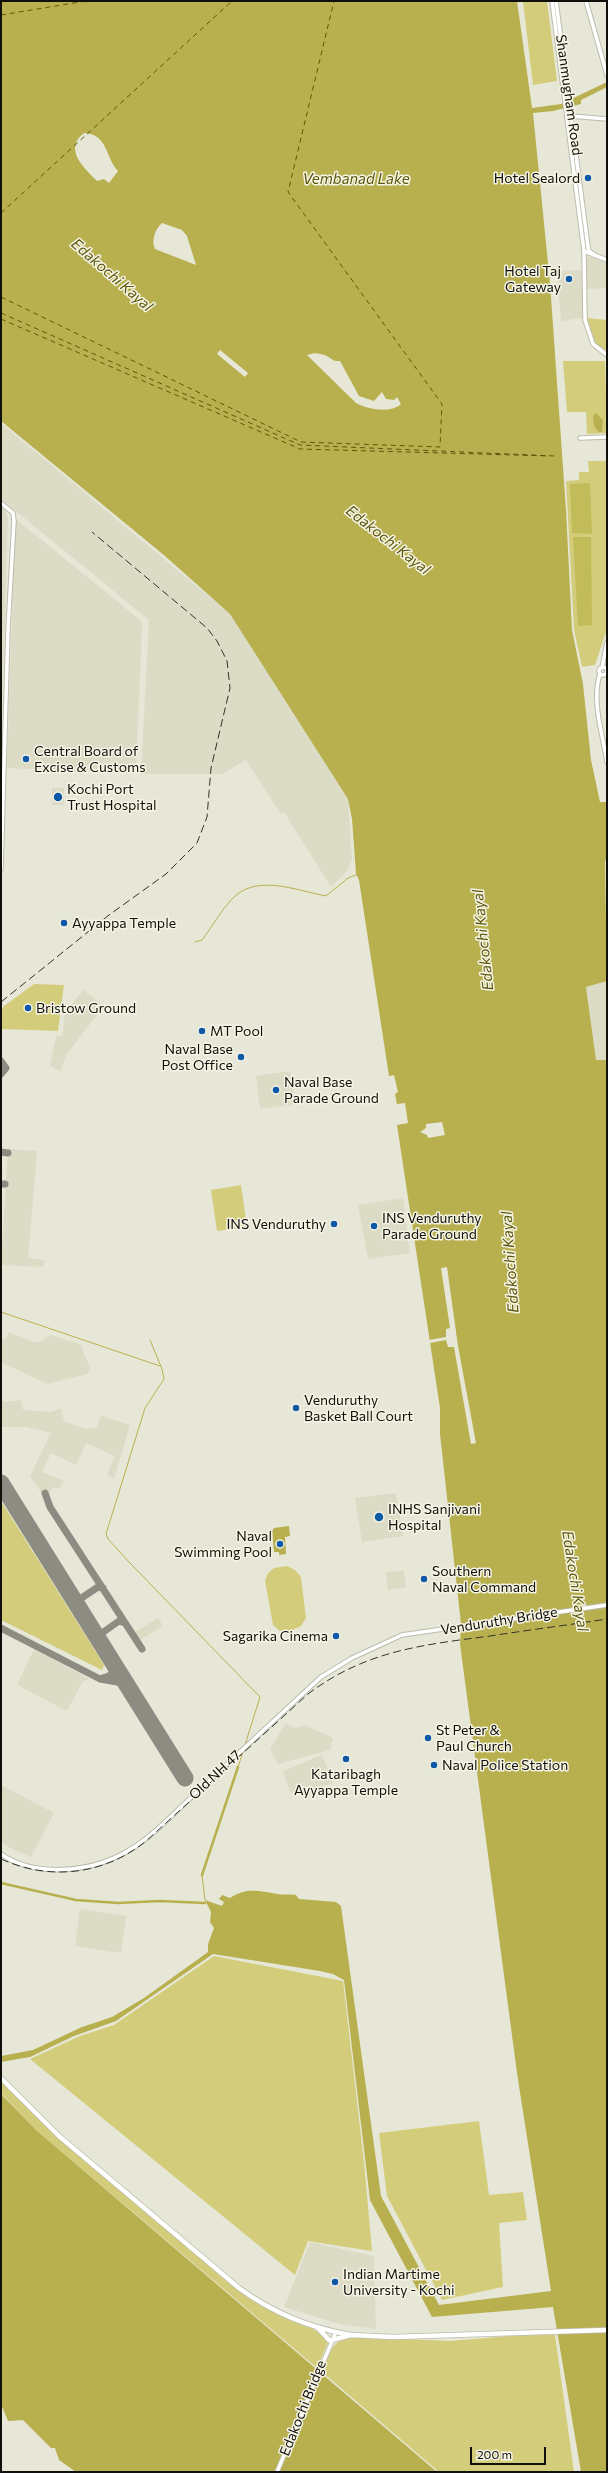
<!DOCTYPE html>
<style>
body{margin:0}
#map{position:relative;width:608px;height:2473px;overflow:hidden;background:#e7e7d8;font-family:Commissioner,sans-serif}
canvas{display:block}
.frame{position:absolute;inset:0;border:2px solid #100f0a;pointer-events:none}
.scale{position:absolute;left:470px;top:2447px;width:76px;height:18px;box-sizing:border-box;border:2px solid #100f0a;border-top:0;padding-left:5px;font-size:12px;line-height:14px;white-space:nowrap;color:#100f0a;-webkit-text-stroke:3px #f5f4e5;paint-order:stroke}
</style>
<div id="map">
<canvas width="608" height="2473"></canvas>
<div class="frame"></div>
<div class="scale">200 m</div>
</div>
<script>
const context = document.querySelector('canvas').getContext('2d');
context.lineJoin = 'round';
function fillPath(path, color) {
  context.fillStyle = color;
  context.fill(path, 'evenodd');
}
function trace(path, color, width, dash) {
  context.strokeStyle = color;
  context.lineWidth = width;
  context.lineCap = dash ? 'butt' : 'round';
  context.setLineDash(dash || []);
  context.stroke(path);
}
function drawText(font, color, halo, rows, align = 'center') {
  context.font = font + ' Commissioner,sans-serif';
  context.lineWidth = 3;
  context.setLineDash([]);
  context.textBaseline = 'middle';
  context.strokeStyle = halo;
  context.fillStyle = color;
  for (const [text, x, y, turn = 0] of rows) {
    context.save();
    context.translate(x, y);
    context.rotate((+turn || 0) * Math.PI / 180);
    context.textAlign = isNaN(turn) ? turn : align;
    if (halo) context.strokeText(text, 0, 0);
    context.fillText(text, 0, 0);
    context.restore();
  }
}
const built = new Path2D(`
 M587 256 607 262V288L587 289Z
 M581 270 583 318 561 321 557 271Z
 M1 423 230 614 348 799 352 859 347 871 331 887 284 812 280 813 246 760 222 774H141L149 620 1 499Z
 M1 505 5 509 8 518 1 735Z
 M17 520 140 620 142 625 136 773 7 768 15 524Z
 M52 788H64V805H52Z
 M607 981V1060L596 1061 586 987Z
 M83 990 104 1006 66 1055 61 1071 50 1066 56 1036 62 1037 65 1013Z
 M290 1071 296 1104 260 1109 256 1076Z
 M8 1149 37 1151 28 1258 44 1260 43 1267 1 1265Z
 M403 1198 410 1253 368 1259 358 1205Z
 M9 1332 34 1342H40L50 1335 80 1344 90 1367 88 1374 47 1384 1 1362V1338L5 1340Z
 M1 1399 4 1402 21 1400 23 1410 51 1412 61 1408 64 1421 85 1429 97 1427 101 1416 130 1425 114 1479 107 1475 115 1456 86 1443 76 1465 51 1453 42 1472 64 1481 59 1489 53 1487 49 1494 41 1492 30 1476 51 1433 26 1427H1Z
 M396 1493 403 1536 362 1542 355 1498Z
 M404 1571 406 1587 388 1590 386 1572Z
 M158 1618 163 1626 140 1640 135 1632Z
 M34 1649 90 1679 83 1681 67 1711 17 1685Z
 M286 1723 294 1728 305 1725 333 1738 330 1750 278 1764 270 1749Z
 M322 1755 333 1783 314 1790 312 1785 290 1793 283 1771Z
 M1 1785 54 1813 31 1857 10 1848 1 1842Z
 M80 1909 126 1916 121 1953 75 1946Z
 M310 2242 374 2256 376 2329 339 2324 284 2307Z`);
const green = new Path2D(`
 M523 1H547L557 81 533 85Z
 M587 318 607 320V350C592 347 589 332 587 318Z
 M563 361H605L607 433 587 434 586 412H567Z
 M588 461H607V629L595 665 582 667 574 630 566 481 579 480V472H589Z
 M34 984 64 985 58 1031 1 1029V1011L4 1006Z
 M241 1185 247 1227 217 1231 211 1190Z
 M1 1501 104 1665 102 1670 1 1620Z
 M287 1566 295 1570 301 1577 306 1618 301 1626 288 1632 280 1631 273 1625 265 1581 268 1573 274 1568Z
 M214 1956 343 1981 364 2162 372 2251 308 2241 295 2275 30 2059 80 2036 114 2025Z
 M1 2081 55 2135 240 2292C250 2299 261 2306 272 2311 290 2320 316 2325 328 2342L317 2368 36 2130 1 2093Z
 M479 2121 489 2195 523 2192 527 2220 499 2223 503 2287 442 2300 387 2196 379 2133Z
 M534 2334 555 2335 574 2472H439L322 2372C329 2354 331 2340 352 2337L450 2341Z`);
const forest = new Path2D(`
 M590 483 592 534 572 533 570 484Z
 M573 537H591L592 625 578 626Z`);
const water = new Path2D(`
 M1 1H517L532 108 561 104 607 82V87L581 100V104L553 111 533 113 550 283 566 510 572 630 583 684 591 760 600 802H607V860L605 861 607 981 586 987 596 1060H607V2472H581L553 2307 432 2317 370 2200 344 1980 333 1974 320 1971 213 1954 116 2021 74 2036 30 2057 1 2062V2056L33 2050 82 2027 112 2017 144 1998 208 1952V1944L214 1928 210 1922 211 1912 205 1900 222 1906 224 1902 219 1899 222 1895 230 1898C247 1887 259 1891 277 1894 282 1895 289 1894 296 1895L299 1899 336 1902 341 1906 381 2196 439 2305 551 2291 517 2073 460 1644 461 1624 440 1434V1408L397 1125 408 1123 405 1103 397 1104 395 1094 398 1092 394 1075 389 1076 359 880 356 874 352 819 348 799 230 614 165 556 1 421ZM84 133C108 134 105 157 118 171L109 183 104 179 97 181C84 168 63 149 84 133ZM162 223 182 230 187 236 196 265 155 249C151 241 155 229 162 223ZM315 353 325 355 335 361H340L359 396 374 401 382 392 386 399 394 400 397 397 401 404C390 414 367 409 356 403L307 355Z
 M596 413 603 420 602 432H599L594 426 593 416Z
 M289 1526 290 1536 285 1537 286 1554 279 1555V1552H274L272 1531 274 1528Z
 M1 2094 36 2130 437 2472H76L59 2460 55 2448H51L23 2420 8 2421 1 2404Z`);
const pier = new Path2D(`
 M220 350 248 373 245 377 217 354Z
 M442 1122 445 1135 428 1138 427 1135 420 1132 426 1128V1124Z
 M447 1267 458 1346 476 1443 471 1444 454 1347H448L446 1340 430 1343 429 1340 446 1337V1329L450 1328 441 1268Z`);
const stream = new Path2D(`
 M195 942 202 940C212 927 220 912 231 900 255 873 295 890 326 896L348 878 356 875
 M1 1312 160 1366
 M150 1340 162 1369 164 1379 145 1408 106 1534 108 1539 129 1562 260 1697 245 1745
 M238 1767 243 1752
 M202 1875 205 1900`);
const canal = new Path2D(`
 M202 1875 238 1767
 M1 1883 76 1900 118 1903 160 1901 205 1903`);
const ferry = new Path2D(`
 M1 15 86 1
 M1 213 232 1
 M1 297 301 442 440 447 442 404 288 192 334 1
 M1 313 300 445 555 456
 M1 319 300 449 550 456`);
const taxiway = new Path2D(`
 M1 1061 6 1068 1 1074
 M1 1152 8 1153
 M1 1184H5
 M45 1493 50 1507 142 1649
 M78 1605 80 1599 98 1587 103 1588
 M1 1628 100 1679 123 1683 132 1692
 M99 1639 102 1633 119 1621 125 1623
 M102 1678 109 1676 113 1672 111 1659`);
const runway = new Path2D(`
 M1 1483 185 1778`);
const secondary = new Path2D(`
 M586 1 607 75
 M571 116 607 119
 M580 438 607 437
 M1 503 13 513 14 521 8 629 1 869
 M600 674C591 700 603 736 607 762
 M277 2472 336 2332`);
const primary = new Path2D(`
 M552 1 584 251 585 320 593 344 607 355
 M556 1 588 247 589 251 596 256
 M584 251 607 260
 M599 671a4 4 0 1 1 8 0a4 4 0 1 1-8 0Z
 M602 668 607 642
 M1 1854C35 1878 91 1872 126 1852 153 1837 176 1811 199 1790 240 1752 281 1714 321 1677L352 1658 402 1635 607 1605`);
const highway = new Path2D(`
 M1 2078 59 2136 239 2288C273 2313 309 2328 351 2335
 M318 2328 329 2340
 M332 2340 351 2335 393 2337 607 2330`);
const rail = new Path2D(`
 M1 1002 109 915 166 874 197 843 207 817 211 768 230 688 227 661 217 641 207 628 92 532
 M1 1859C50 1881 103 1875 145 1842L308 1694C365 1651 421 1645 490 1636 529 1630 568 1625 607 1619`);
const markers = [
 [588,178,4,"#0d58a7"],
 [569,279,4,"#0d58a7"],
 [26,759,4,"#0d58a7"],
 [58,797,5,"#0d58a7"],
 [64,923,4,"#0d58a7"],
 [28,1008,4,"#0d58a7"],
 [202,1031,4,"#0d58a7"],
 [241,1057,4,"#0d58a7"],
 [276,1090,4,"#0d58a7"],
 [334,1224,4,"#0d58a7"],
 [374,1226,4,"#0d58a7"],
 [296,1408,4,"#0d58a7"],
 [379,1517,5,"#0d58a7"],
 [280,1544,4,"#0d58a7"],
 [424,1579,4,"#0d58a7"],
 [336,1636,4,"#0d58a7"],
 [428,1738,4,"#0d58a7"],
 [346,1759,4,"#0d58a7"],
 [434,1765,4,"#0d58a7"],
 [335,2282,4,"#0d58a7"]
];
const streetNames = [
 ["Shanmugham Road",569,95,82],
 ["Venduruthy Bridge",499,1621,-9],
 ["Old NH 47",215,1775,-43],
 ["Edakochi Bridge",303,2408,-68]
];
const poiNames = [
 ["Hotel Sealord",580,178,"right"],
 ["Hotel Taj",561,271,"right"],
 ["Gateway",561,287,"right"],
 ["Central Board of",34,751],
 ["Excise & Customs",34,767],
 ["Kochi Port",67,789],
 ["Trust Hospital",67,805],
 ["Ayyappa Temple",72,923],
 ["Bristow Ground",36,1008],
 ["MT Pool",210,1031],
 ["Naval Base",233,1049,"right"],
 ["Post Office",233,1065,"right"],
 ["Naval Base",284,1082],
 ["Parade Ground",284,1098],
 ["INS Venduruthy",382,1218],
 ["Parade Ground",382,1234],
 ["INS Venduruthy",326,1224,"right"],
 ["Venduruthy",304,1400],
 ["Basket Ball Court",304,1416],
 ["INHS Sanjivani",388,1509],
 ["Hospital",388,1525],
 ["Naval",272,1536,"right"],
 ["Swimming Pool",272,1552,"right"],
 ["Southern",432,1571],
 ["Naval Command",432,1587],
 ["Sagarika Cinema",328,1636,"right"],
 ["St Peter &",436,1730],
 ["Paul Church",436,1746],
 ["Naval Police Station",442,1765],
 ["Kataribagh",346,1774,"center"],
 ["Ayyappa Temple",346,1790,"center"],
 ["Indian Martime",343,2274],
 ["University - Kochi",343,2290]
];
const waterNames = [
 ["Vembanad Lake",356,179],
 ["Edakochi Kayal",112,275,41],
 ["Edakochi Kayal",388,540,38],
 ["Edakochi Kayal",483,940,-96],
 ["Edakochi Kayal",510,1262,-94],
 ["Edakochi Kayal",575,1581,81]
];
fillPath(built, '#dcdbc5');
fillPath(green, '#d3cd7b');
fillPath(forest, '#c2bb59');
fillPath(water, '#b8b04e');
fillPath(pier, '#e7e7d8');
trace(stream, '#b8b04e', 1);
trace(canal, '#b8b04e', 2.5);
trace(ferry, '#5d570b', 1, [5, 4]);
trace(taxiway, '#8d8c82', 7);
trace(runway, '#8d8c82', 17);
trace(secondary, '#bcbbac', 5.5);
trace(primary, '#bcbbac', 5.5);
trace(highway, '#bcbbac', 6);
trace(secondary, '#fff', 3.5);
trace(primary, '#fff', 3.5);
trace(highway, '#fff', 4.5);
trace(rail, '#33322b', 1, [8, 4]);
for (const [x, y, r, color] of markers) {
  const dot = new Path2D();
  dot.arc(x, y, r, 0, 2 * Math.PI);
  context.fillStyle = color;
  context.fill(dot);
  trace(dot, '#f5f4e5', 1.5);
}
drawText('14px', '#100f0a', '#f5f4e5', streetNames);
drawText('14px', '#100f0a', '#f5f4e5', poiNames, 'left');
drawText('italic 15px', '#5d570b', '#f5f4e5', waterNames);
</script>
